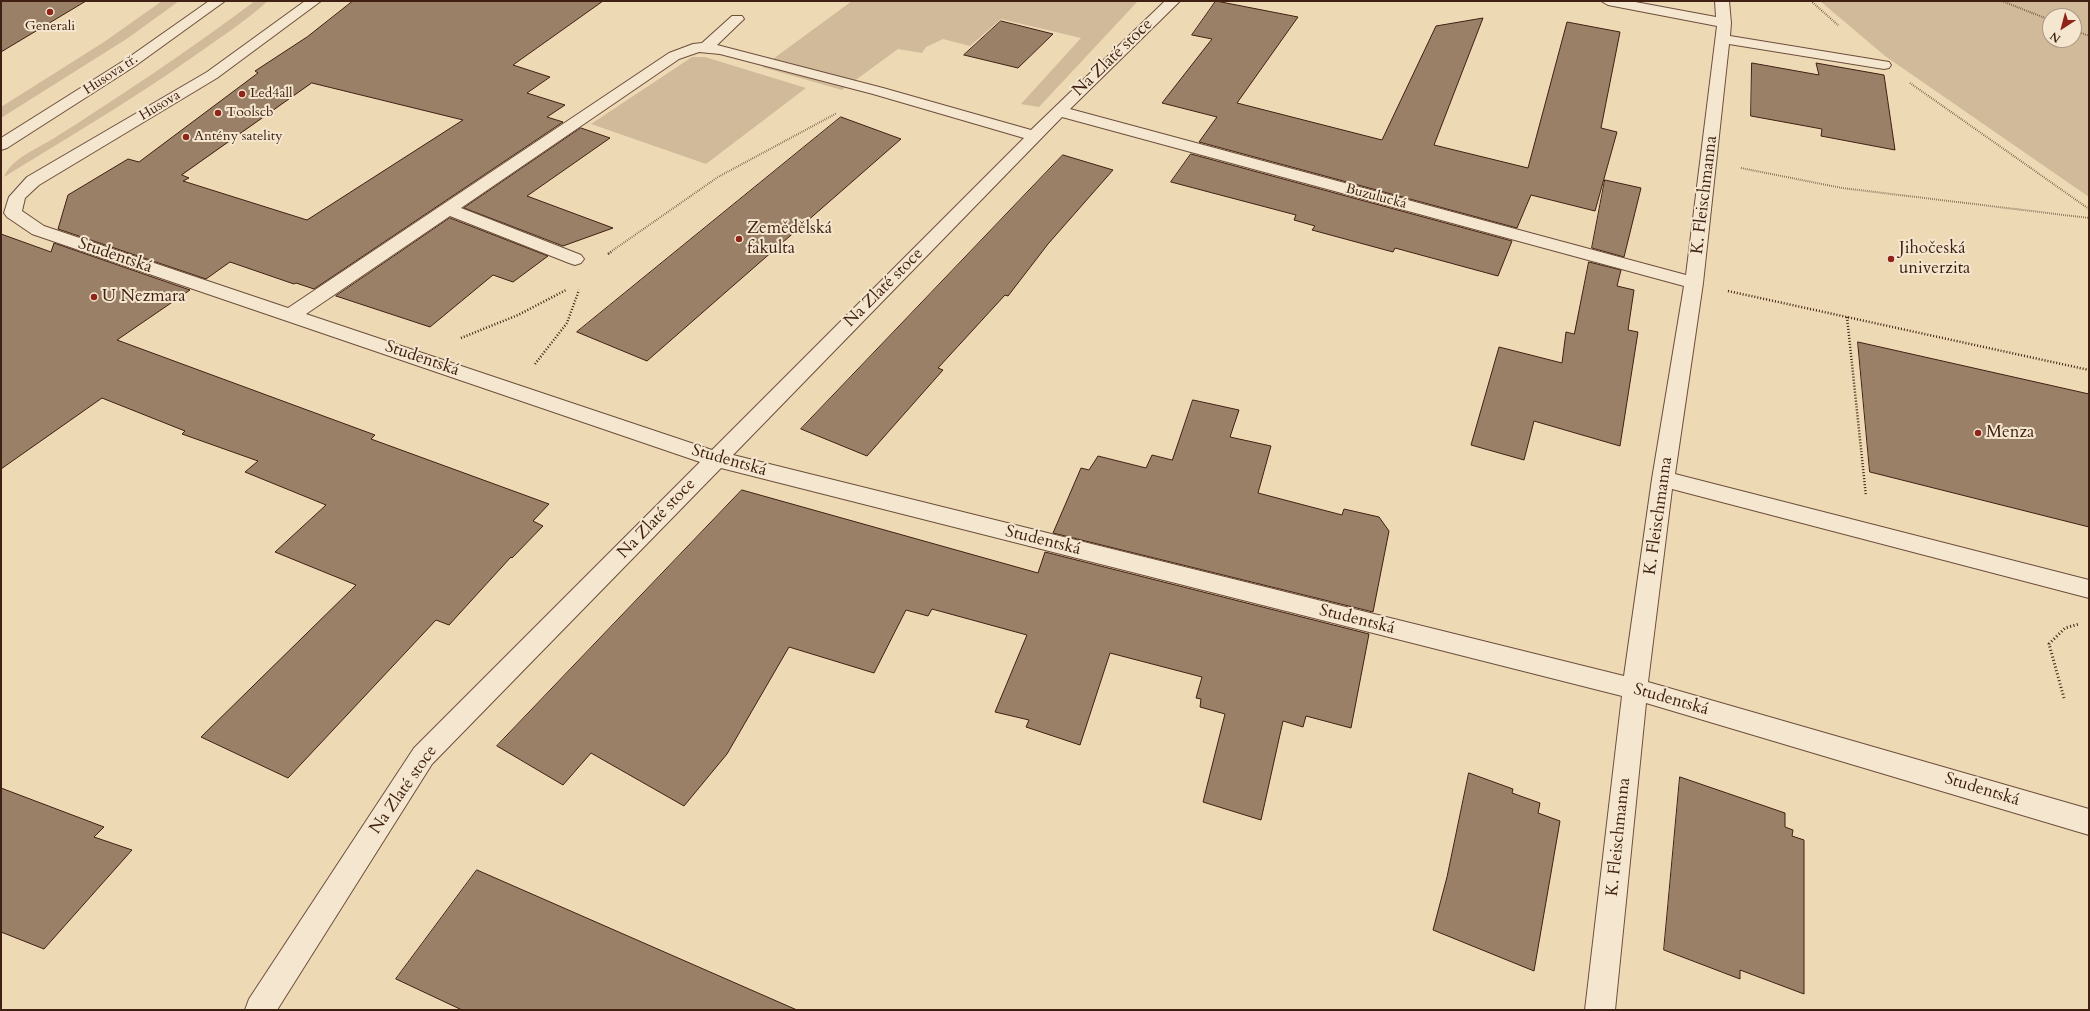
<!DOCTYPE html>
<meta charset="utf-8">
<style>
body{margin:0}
#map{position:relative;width:2090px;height:1011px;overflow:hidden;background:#eed9b5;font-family:Cardo,serif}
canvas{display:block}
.frame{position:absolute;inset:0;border:2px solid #402012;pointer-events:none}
.north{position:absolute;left:2042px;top:8px;width:40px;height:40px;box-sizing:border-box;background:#f4e6cf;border:1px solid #ac9783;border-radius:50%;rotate:216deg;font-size:11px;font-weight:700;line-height:16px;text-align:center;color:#402012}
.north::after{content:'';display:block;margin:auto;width:14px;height:18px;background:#8f2418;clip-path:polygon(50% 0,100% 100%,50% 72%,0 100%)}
</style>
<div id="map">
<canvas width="2090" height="1011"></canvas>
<div class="frame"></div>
<div class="north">N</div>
</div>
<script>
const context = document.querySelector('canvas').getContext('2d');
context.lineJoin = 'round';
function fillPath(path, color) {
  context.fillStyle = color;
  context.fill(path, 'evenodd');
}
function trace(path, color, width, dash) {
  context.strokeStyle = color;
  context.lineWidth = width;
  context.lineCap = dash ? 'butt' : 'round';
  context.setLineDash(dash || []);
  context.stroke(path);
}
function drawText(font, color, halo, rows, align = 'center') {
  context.font = font + ' Cardo,serif';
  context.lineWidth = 4;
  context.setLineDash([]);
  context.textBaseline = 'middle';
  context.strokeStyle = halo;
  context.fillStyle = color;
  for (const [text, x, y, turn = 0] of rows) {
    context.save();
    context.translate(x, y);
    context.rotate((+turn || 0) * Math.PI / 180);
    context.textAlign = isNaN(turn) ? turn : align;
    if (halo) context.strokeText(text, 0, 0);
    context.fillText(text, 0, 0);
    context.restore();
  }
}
const green = new Path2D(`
 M162 1H179L128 38 1 118V107L104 42Z
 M255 1H268C246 21 221 37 197 54 135 98 69 137 4 177 10 160 36 149 51 140 121 96 189 50 255 1Z
 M852 1H1138L1039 107 1021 104 1081 38 1001 19 970 46 943 39 926 47 922 53 898 49 842 90 762 67Z
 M1820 1H2089V197L1885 56ZM2050 16H2074V40H2050Z
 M692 57H705L806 88 706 164 591 124Z`);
const building = new Path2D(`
 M1 1H86L1 52Z
 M353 1H603L513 65 550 77 527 93 565 105 547 117 563 122 314 289 296 283 294 284 230 262 206 279 58 229 68 195 128 159 139 162 258 73 255 71 307 37ZM312 83 463 120 307 220 183 181 189 178 182 175Z
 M1216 1 1298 17 1237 103 1382 140 1436 26 1483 18 1434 145 1528 168 1567 22 1620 32 1601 128 1617 132 1595 211 1531 195 1517 228 1199 142 1217 117 1162 103 1212 39 1192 35Z
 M1001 21 1053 34 1018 68 964 55Z
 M1752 63 1819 75 1816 63 1884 75 1895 150 1821 136 1822 129 1751 116Z
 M841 117 901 139 647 361 577 332Z
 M581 128 610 138 527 196 613 228 563 246 464 208Z
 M1191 154 1512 241 1498 276 1395 248 1393 252 1312 230 1315 226 1294 220 1296 215 1171 182Z
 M1063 155 1113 170 1048 244 1008 296 1005 295 938 368 943 370 867 456 801 429Z
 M1605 180 1641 188 1624 257 1592 248Z
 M450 218 548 256 513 282 493 275 430 327 336 296Z
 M1 234 51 252 54 243 190 290 117 340 375 435 371 439 549 504 533 521 543 526 512 558 511 557 449 625 436 620 288 778 201 737 356 585 275 552 326 505 245 472 258 461 182 434 185 431 102 398 1 469Z
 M1589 262 1621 270 1617 286 1634 290 1628 330 1638 332 1620 446 1534 421 1524 460 1471 445 1499 347 1562 363 1566 332 1574 334Z
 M1858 342 2089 394V527L1870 472Z
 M1193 400 1239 410 1230 437 1271 446 1258 493 1342 515 1344 509 1379 517 1389 531 1373 612 1053 533 1081 468 1089 470 1098 456 1146 468 1152 455 1172 460Z
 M742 490 1038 573 1045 552 1369 634 1351 728 1306 716 1303 727 1283 721 1261 820 1203 802 1225 714 1200 707 1201 699 1196 698 1202 677 1110 653 1080 745 1026 727 1029 720 995 712 1027 635 932 609 928 616 906 610 874 673 789 647 727 754 684 806 591 753 563 785 497 746Z
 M1469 773 1513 789 1512 793 1540 803 1538 813 1560 821 1534 971 1433 930 1447 877Z
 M1680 777 1785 813V827L1793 830 1792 836 1804 840V994L1740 970V979L1664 950Z
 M1 788 104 827 94 837 132 850 44 949 1 932Z
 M477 870 797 1010H462L396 979Z`);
const pathFar2 = new Path2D(`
 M1811 1 1839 26
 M2002 1 2050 20
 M2074 30 2089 36
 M1910 83 2089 209
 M1741 168 1842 188 2089 218
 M609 253 718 177 837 113`);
const pathFar1 = new Path2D(`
 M608 254 611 252
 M1728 291 2089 370
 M1847 317 1866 496
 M461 338 518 315 566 290
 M535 364 567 323 579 290`);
const path = new Path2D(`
 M2064 698 2049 644 2065 628 2079 624`);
const minor = new Path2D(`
 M209 1H225L135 66 7 148 1 150V138L125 60Z
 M305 1H321L217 78 39 185 25 198 22 211 44 226 288 308 669 53 693 44 702 43 732 16H742L744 19 717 45 883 88 1031 130 1165 1H1180L1070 109 1686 275 1717 26 1608 5 1601 1H1630L1716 17 1715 1H1729L1731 23 1730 36 1889 62 1891 65 1889 68 1884 69 1729 44 1703 283 1675 474 2089 580V598L1672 489 1648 682 2089 809V835L1646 703 1615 1010H1585L1622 696 721 468 432 764 277 1010H245L249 999 414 748 700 462 32 234 7 217 4 213 9 197 27 177 207 72ZM699 52 720 54 873 94 1024 138 712 450 306 314 450 216 569 263 575 265 581 263 584 259 581 255 461 208 679 59ZM1062 117 1684 286 1652 479 1624 676 733 455Z`);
const markers = [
 [50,12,4,"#8f2418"],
 [242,94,4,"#8f2418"],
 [218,113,4,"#8f2418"],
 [186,137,4,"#8f2418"],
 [739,239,4,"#8f2418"],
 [1891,259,4,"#8f2418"],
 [94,297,4,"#8f2418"],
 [1978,433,4,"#8f2418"]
];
const farPoinames = [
 ["Generali",50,27,"center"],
 ["Led4all",250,94],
 ["Toolscb",226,113],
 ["Antény satelity",194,137]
];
const farStreetnames = [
 ["Husova tř.",111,75,-33],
 ["Husova",160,106,-31],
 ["Buzulucká",1376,197,15]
];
const streetNames = [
 ["Na Zlaté stoce",1113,58,-44],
 ["K. Fleischmanna",1705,195,-83],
 ["Studentská",115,256,19],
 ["Na Zlaté stoce",884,288,-45],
 ["Studentská",422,359,19],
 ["Studentská",729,461,16],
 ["K. Fleischmanna",1659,516,-82],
 ["Na Zlaté stoce",657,519,-46],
 ["Studentská",1043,541,14],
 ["Studentská",1357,620,14],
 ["Studentská",1671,700,16],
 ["Na Zlaté stoce",404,790,-55],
 ["Studentská",1982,790,17],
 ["K. Fleischmanna",1619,837,-84]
];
const poiNames = [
 ["Zemědělská",747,229],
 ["fakulta",747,249],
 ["Jihočeská",1899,249],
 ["univerzita",1899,269],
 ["U Nezmara",102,297],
 ["Menza",1986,433]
];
fillPath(green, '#d0ba99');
fillPath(building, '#9a8067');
trace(building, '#402012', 1);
trace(minor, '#6c4e3b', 2);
trace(pathFar2, '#402012', 2, [0.5, 1.5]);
trace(pathFar1, '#402012', 2.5, [1, 2]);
trace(path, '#402012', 3, [1, 2.5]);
fillPath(minor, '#f4e6cf');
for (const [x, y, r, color] of markers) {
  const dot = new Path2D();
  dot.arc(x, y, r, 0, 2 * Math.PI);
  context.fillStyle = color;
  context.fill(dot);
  trace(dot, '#f4e6cf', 1.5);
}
drawText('14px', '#402012', '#f4e6cf', farPoinames, 'left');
drawText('14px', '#402012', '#f4e6cf', farStreetnames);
drawText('17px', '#402012', '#f4e6cf', streetNames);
drawText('17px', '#402012', '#f4e6cf', poiNames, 'left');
</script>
